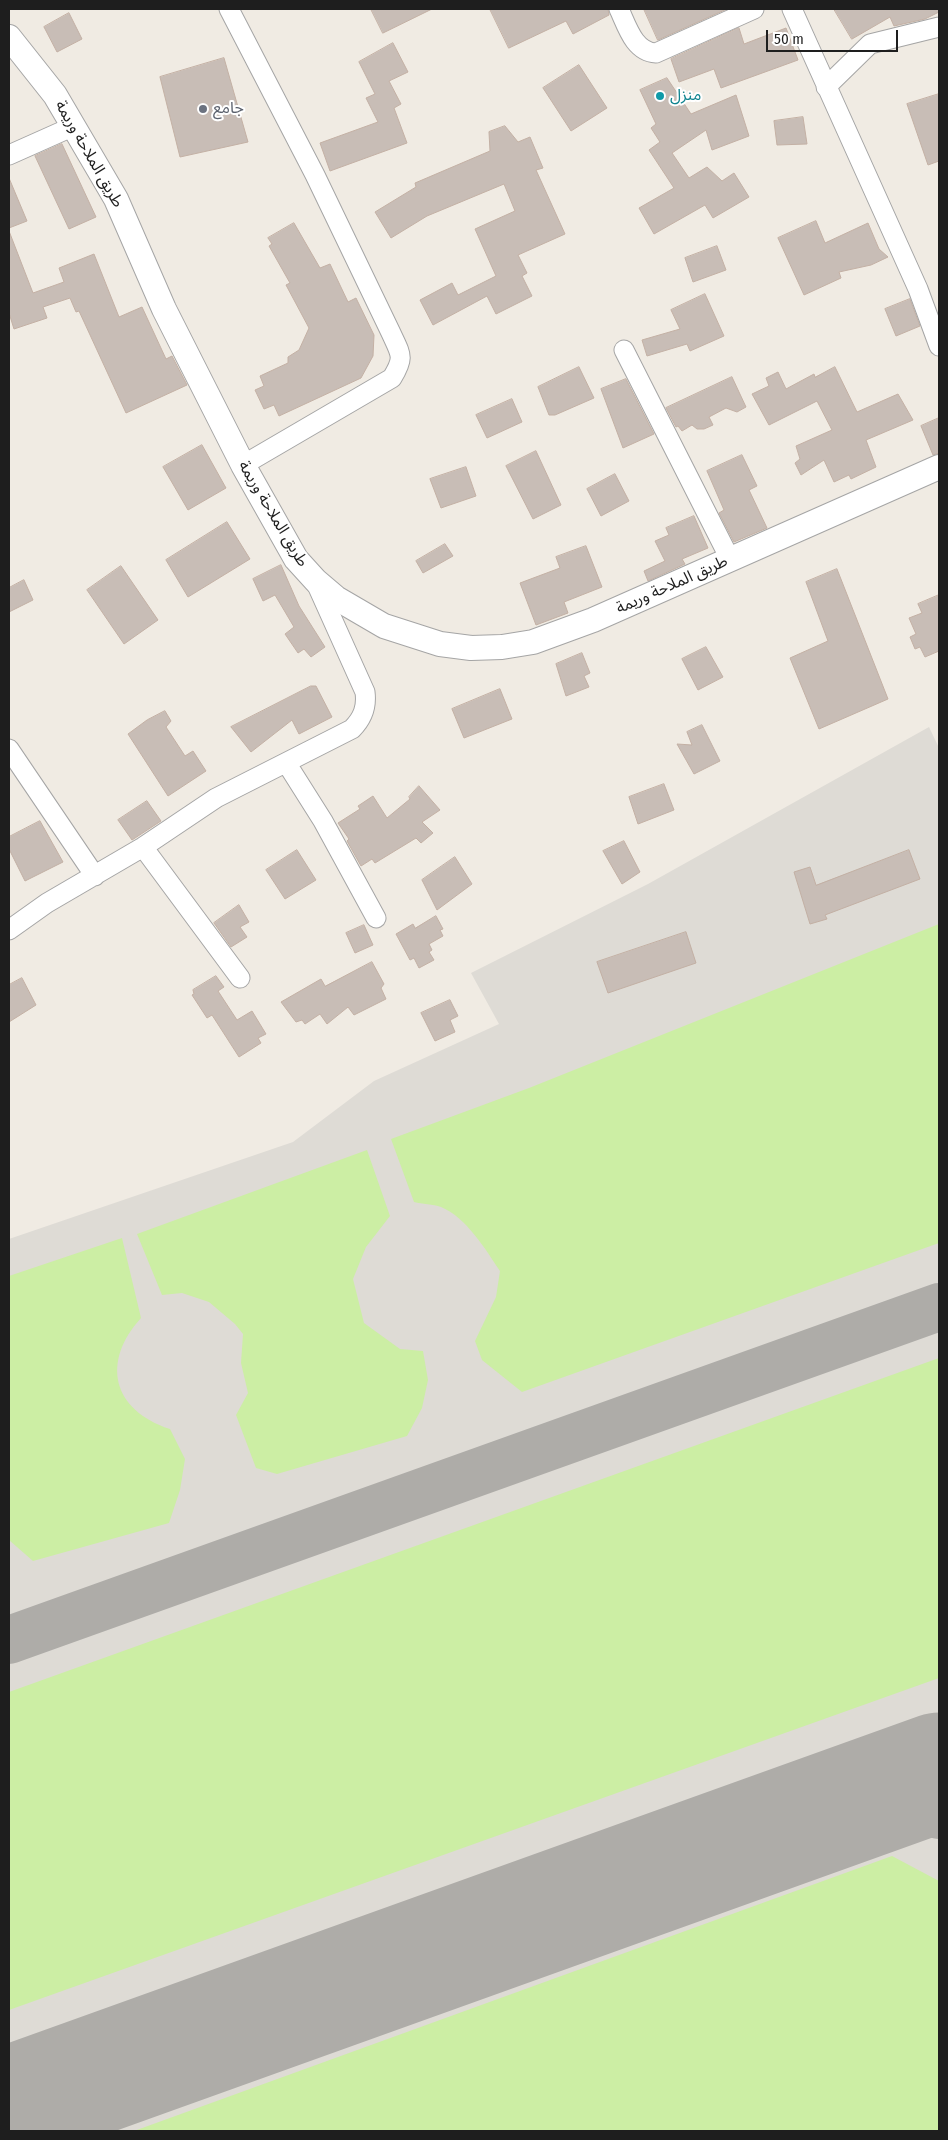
<!DOCTYPE html>
<meta charset="utf-8">
<style>
body{margin:0}
#map{position:relative;width:948px;height:2140px;overflow:hidden;background:#f0ebe3;font-family:"Fira Sans Condensed",sans-serif}
canvas{display:block}
.frame{position:absolute;inset:0;border:10px solid #1e1e1e;pointer-events:none}
.scale{position:absolute;left:766px;top:30px;width:132px;height:22px;box-sizing:border-box;border:2px solid #1e1e1e;border-top:0;padding-left:6px;font-size:15px;line-height:18px;white-space:nowrap;color:#1e1e1e;-webkit-text-stroke:4px #fff;paint-order:stroke}
</style>
<div id="map">
<canvas width="948" height="2140"></canvas>
<div class="frame"></div>
<div class="scale">50 m</div>
</div>
<script>
const context = document.querySelector('canvas').getContext('2d');
context.lineJoin = 'round';
function fillPath(path, color) {
  context.fillStyle = color;
  context.fill(path, 'evenodd');
}
function trace(path, color, width, dash) {
  context.strokeStyle = color;
  context.lineWidth = width;
  context.lineCap = dash ? 'butt' : 'round';
  context.setLineDash(dash || []);
  context.stroke(path);
}
function drawText(font, color, halo, rows, align = 'center') {
  context.font = font + ' "Fira Sans Condensed","Noto Sans Arabic",sans-serif';
  context.lineWidth = 4;
  context.setLineDash([]);
  context.textBaseline = 'middle';
  context.strokeStyle = halo;
  context.fillStyle = color;
  for (const [text, x, y, turn = 0] of rows) {
    context.save();
    context.translate(x, y);
    context.rotate((+turn || 0) * Math.PI / 180);
    context.textAlign = isNaN(turn) ? turn : align;
    if (halo) context.strokeText(text, 0, 0);
    context.fillText(text, 0, 0);
    context.restore();
  }
}
const airport = new Path2D(`
 M929 727 939 748V2131H9V1239L293 1142 374 1081 499 1024 471 973 648 884Z`);
const grass = new Path2D(`
 M939 924V1243L522 1392 482 1360 475 1341 496 1297 500 1271C486 1250 466 1217 441 1207 433 1204 422 1204 414 1202L391 1139 529 1088Z
 M367 1150 390 1216 366 1247 353 1279 364 1323 400 1349 423 1351 428 1380 422 1408 407 1436 277 1474 256 1468 236 1415 248 1393 241 1363 243 1334 235 1324 209 1302 182 1293 162 1295 137 1234Z
 M122 1238 141 1318C101 1362 112 1410 170 1429L185 1459 180 1490 169 1523 33 1561 9 1540V1276Z
 M939 1358V1678L9 2010V1692Z
 M892 1856 939 1881V2131H134Z`);
const taxiway = new Path2D(`
 M9 1640 939 1307
 M918 1780 939 1815`);
const runway = new Path2D(`
 M9 2106 939 1772`);
const building = new Path2D(`
 M371 9H432L383 33Z
 M490 9H608L609 15 573 34 566 21 509 48Z
 M644 9H727L658 40Z
 M834 9H939V12L925 19 894 26 890 17 852 39Z
 M69 13 82 39 57 52 44 27Z
 M739 28 744 44 786 28 798 60 721 88 714 69 679 82 671 59Z
 M393 43 408 72 389 81 401 104 394 108 407 143 330 171 320 143 378 122 366 98 375 94 359 62Z
 M224 58 248 142 180 157 160 77Z
 M579 65 607 108 571 131 543 88Z
 M667 78 691 114 736 95 749 136 712 150 706 130 672 153 689 178 707 167 722 181 734 173 749 197 713 218 705 205 654 234 639 208 674 188 649 150 660 142 651 128 656 124 640 90Z
 M939 94V161L928 165 907 104Z
 M803 117 807 144 777 145 774 121Z
 M505 126 518 142 530 137 543 168 536 170 565 234 518 255 527 273 522 276 532 296 496 314 487 296 433 325 420 300 452 283 458 295 496 276 475 229 515 211 504 184 427 216 391 238 375 212 416 187 415 183 490 151 489 132Z
 M62 144 96 217 69 229 35 156Z
 M9 178 27 221 9 228Z
 M816 221 825 243 868 223 879 249 888 257 871 265 839 272 841 278 804 295 778 238Z
 M294 223 320 268 330 264 348 302 356 298 374 335 373 356 361 378 279 416 274 405 264 409 255 390 264 386 260 376 288 363V357L299 350 309 328 286 285 290 283 269 246 272 244 268 238Z
 M9 231 33 293 64 282 59 268 94 254 119 317 142 307 166 359 172 356 187 385 126 413 79 311 76 312 70 298 43 307 47 318 14 329 9 313Z
 M717 246 726 270 693 282 685 258Z
 M705 294 724 336 690 351 687 344 647 356 642 340 680 329 671 310Z
 M910 299 920 326 896 336 885 309Z
 M579 367 594 398 555 415H549L538 387Z
 M835 367 857 412 898 394 913 420 866 440 876 467 851 479 849 475 834 482 824 460 801 475 795 463 800 459 796 446 832 430 817 401 769 425 752 394 769 386 766 378 778 372 786 389 814 374 815 377Z
 M732 377 746 407 737 412 726 408 709 417 713 425 704 429H697L692 425 682 431 678 426 676 427 666 408Z
 M626 379 654 434 623 448 601 389Z
 M512 399 522 422 487 438 476 415Z
 M939 418V453L933 455 921 426Z
 M202 445 226 488 188 510 163 467Z
 M536 451 561 505 533 519 506 466Z
 M742 455 757 486 749 490 767 528 734 542 719 513 724 510 707 471Z
 M466 467 476 496 441 508 430 479Z
 M615 474 629 501 601 516 587 489Z
 M694 516 708 548 682 559 685 564 648 581 644 571 665 561 655 541 669 535 666 528Z
 M227 522 250 559 188 597 166 560Z
 M445 544 453 556 423 573 416 561Z
 M586 546 602 587 564 602 568 613 536 625 520 583 560 568 556 557Z
 M281 565 299 606 325 647 311 657 304 649 298 653 285 634 294 627 275 595 263 601 253 579Z
 M121 566 158 620 124 644 87 590Z
 M837 569 888 699 819 729 790 658 828 641 806 582Z
 M24 580 33 600 9 612V588Z
 M939 595V651L925 657 920 647 915 649 910 637 916 634 909 618 922 613 918 604Z
 M706 647 723 677 698 690 682 659Z
 M582 653 590 673 584 676 589 687 566 696 556 664Z
 M311 686H316L332 717 299 734 292 720 251 752 231 727Z
 M500 689 512 719 464 738 452 709Z
 M165 711 171 721 166 727 185 756 193 751 206 771 168 796 128 734 147 720Z
 M702 725 720 761 694 774 677 744 692 745 687 732Z
 M664 784 674 810 638 824 629 797Z
 M419 786 440 810 422 822 433 833 421 843 416 838 375 863 372 859 361 866 347 841 349 839 338 823 360 809 358 806 373 796 387 818 410 799 409 797Z
 M147 801 161 821 132 840 118 820Z
 M40 821 63 862 25 881 9 849V837Z
 M624 841 640 872 622 884 603 851Z
 M297 850 316 880 285 899 266 870Z
 M909 850 920 879 825 915 827 919 810 924 794 872 810 867 816 885Z
 M455 857 472 884 437 910 422 880Z
 M239 905 249 922 240 927 247 937 231 947 214 923Z
 M436 916 443 929 440 930 443 936 429 944 432 950 429 952 434 960 419 968 414 958 410 960 396 934 413 924 415 928Z
 M364 925 373 945 355 953 346 933Z
 M686 932 696 963 608 993 597 962Z
 M372 962 384 984 381 988 386 999 354 1015 348 1007 327 1024 320 1014 305 1024 302 1020 296 1022 281 1002 321 979 325 986Z
 M216 976 224 987 218 991 237 1020 252 1011 266 1034 258 1038 261 1043 239 1057 212 1015 207 1018 192 995 194 994 193 990Z
 M22 978 36 1005 9 1022V985Z
 M450 1000 458 1016 450 1020 455 1032 435 1041 421 1013Z`);
const minor = new Path2D(`
 M229 9 315 175 391 333C401 355 405 357 392 378L243 465
 M619 9C627 26 634 52 656 53L754 9
 M792 9 918 289 939 346
 M826 87 870 44 939 27
 M9 155 74 126
 M624 350 730 559
 M9 749 95 876
 M287 764 323 821 376 918
 M143 847 240 978
 M9 930 47 903 143 847 216 798 352 729C363 718 367 707 365 692L316 583`);
const tertiary = new Path2D(`
 M9 37 55 95 116 199 164 309 243 465 296 559 316 581 336 598 384 626 440 644 471 648 502 647 533 642 593 620 939 467`);
const markers = [
 [660,96,5,"#0f9aa8"],
 [203,109,5,"#6b7280"]
];
const cultureNames = [
 ["منزل",670,96]
];
const worshipNames = [
 ["جامع",213,109]
];
const streetNames = [
 ["طريق الملاحة وريمة",89,154,60],
 ["طريق الملاحة وريمة",273,514,59],
 ["طريق الملاحة وريمة",672,585,-24]
];
fillPath(airport, '#dedbd5');
fillPath(grass, '#cceea4');
trace(taxiway, '#aeaca8', 48);
trace(runway, '#aeaca8', 119);
fillPath(building, '#c8bdb6');
trace(building, '#c3b0a4', 1);
trace(minor, '#a5a5a5', 21);
trace(tertiary, '#a5a5a5', 26);
trace(minor, '#fff', 19);
trace(tertiary, '#fff', 24);
for (const [x, y, r, color] of markers) {
  const dot = new Path2D();
  dot.arc(x, y, r, 0, 2 * Math.PI);
  context.fillStyle = color;
  context.fill(dot);
  trace(dot, '#fff', 2);
}
drawText('16px', '#0d838f', '#fff', cultureNames, 'left');
drawText('16px', '#5b616d', '#fff', worshipNames, 'left');
drawText('16px', '#1e1e1e', '#fff', streetNames);
</script>
